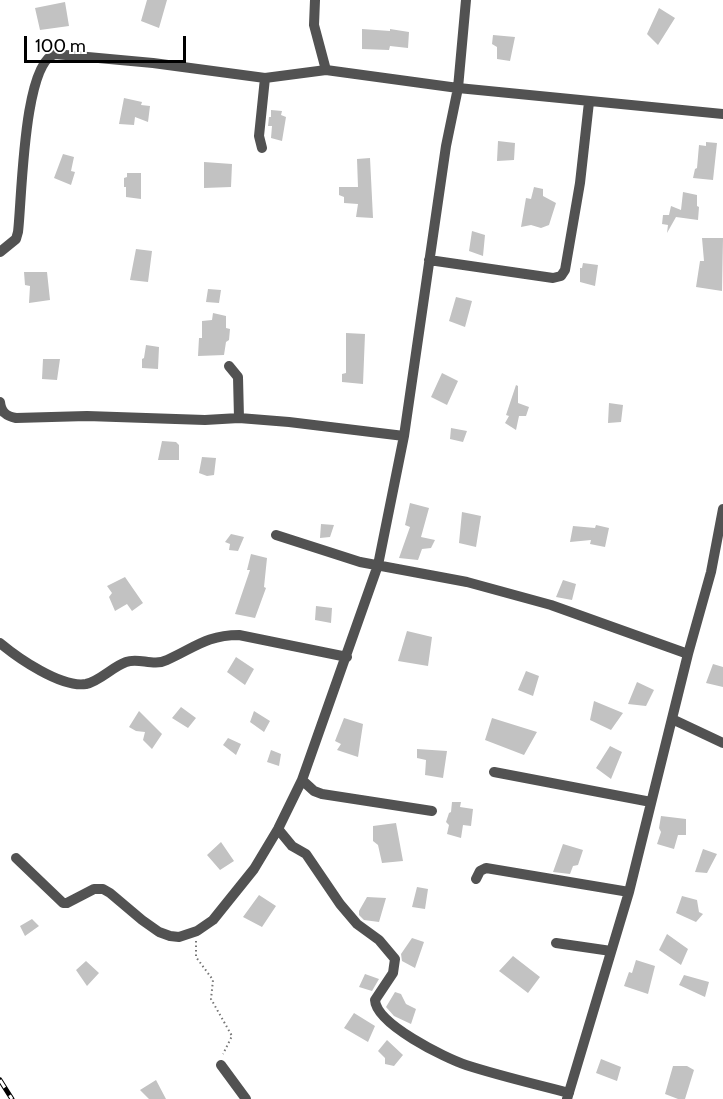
<!DOCTYPE html>
<style>
body{margin:0}
#map{position:relative;width:723px;height:1099px;overflow:hidden;background:#fff;font-family:Cabin,sans-serif}
canvas{display:block}
.scale{position:absolute;left:24px;top:36px;width:162px;height:27px;box-sizing:border-box;border:3px solid #000;border-top:0;padding-left:8px;font-size:18px;line-height:21px;white-space:nowrap;color:#000;-webkit-text-stroke:4px #fff;paint-order:stroke}
</style>
<div id="map">
<canvas width="723" height="1099"></canvas>
<div class="scale">100 m</div>
</div>
<script>
const context = document.querySelector('canvas').getContext('2d');
context.lineJoin = 'round';
function fillPath(path, color) {
  context.fillStyle = color;
  context.fill(path, 'evenodd');
}
function trace(path, color, width, dash) {
  context.strokeStyle = color;
  context.lineWidth = width;
  context.lineCap = dash ? 'butt' : 'round';
  context.setLineDash(dash || []);
  context.stroke(path);
}
const building = new Path2D(`
 M147 0H167L159 28 141 21Z
 M65 2 69 26 40 30 35 8Z
 M659 8 675 18 658 45 647 34Z
 M362 29 390 31V29L409 32 408 48 390 46 389 50 362 49Z
 M493 35 515 37 510 61 497 59V47L492 44Z
 M124 98 142 102 141 105 150 106 148 122 135 117 134 125 119 124Z
 M271 110 282 111 281 115 286 117 282 141 271 138 272 126H268L269 117H271Z
 M498 141 515 143 514 160 497 161Z
 M706 142 717 143 713 180 693 178 695 169 697 168 699 145 706 146Z
 M63 154 74 157 71 171 75 172 71 185 54 178Z
 M370 158 373 218 356 217 358 204 344 203V197L339 195V187H358L357 159Z
 M204 162 232 164 231 187 204 188Z
 M127 173H141V199L126 197V187H124V178L127 177Z
 M534 187 543 189V196L556 203 549 225 541 228 531 225 521 227 526 198 531 199Z
 M683 192 697 195V206L699 207 698 220 676 217 667 233 668 225 662 224 663 215H669L671 206 681 210Z
 M472 231 485 235 483 256 469 251Z
 M702 238H723L722 291 696 287 700 261H704Z
 M136 249 152 251 148 282 130 280Z
 M583 263 598 265 595 286 580 282V268H582Z
 M24 272H47L50 300 29 303 30 286 25 285Z
 M208 289 221 290 219 303 206 302Z
 M456 297 472 301 465 327 449 321Z
 M213 313 226 316V328L230 329 229 340 226 342 224 355 198 356 199 338H202V321L212 320Z
 M346 333 365 334 363 384 342 382V374L346 373Z
 M146 345 159 347 158 369 142 368V359L144 358Z
 M43 359H60L57 380 42 379Z
 M442 373 458 381 447 405 431 397Z
 M516 385 518 386V403L529 407 526 416H519L516 430 505 423 509 416 506 415Z
 M609 403 623 405 621 422 608 423Z
 M451 428 467 431 463 442 450 439Z
 M162 441 176 442 179 445V460H158Z
 M202 457 216 458 214 475 207 476 199 473Z
 M410 503 429 508 421 537 435 540 431 548 422 549 418 560 399 558 410 527 405 525Z
 M462 512 481 516 476 547 459 543Z
 M321 524 334 525 330 537 320 538Z
 M596 525 609 528 605 547 590 544 591 540 570 542 573 526 595 528Z
 M231 534 244 537 238 551 229 550 230 544 225 542Z
 M251 554 267 558 264 587 266 588 255 618 235 614 250 570H247Z
 M125 577 143 603 132 611 127 604 115 611 109 597 112 593 107 586Z
 M563 580 576 584 572 600 556 597Z
 M316 606 332 608 331 623 315 620Z
 M407 631 432 637 428 666 398 661Z
 M236 657 254 669 245 685 227 672Z
 M713 664 723 667V687L706 683Z
 M526 671 539 676 533 696 518 690Z
 M637 682 654 690 646 706 628 704Z
 M594 701 623 713 611 730 590 720Z
 M181 707 196 718 188 728 172 718Z
 M139 711 162 734 152 749 143 740 145 732 136 731 129 727Z
 M254 711 270 721 264 732 250 722Z
 M344 718 363 724 358 757 337 750 341 744 335 741Z
 M492 718 537 732 524 755 485 740Z
 M228 738 241 744 236 755 223 745Z
 M610 746 622 752 611 779 596 768Z
 M417 749 447 751 443 778 425 775 426 760 417 758Z
 M271 750 281 754 279 766 267 762Z
 M452 802H461L460 807 473 809 471 826 463 825 461 838 447 834 449 825 446 822 449 813 451 812Z
 M661 816 686 819V835H678L674 849 657 844 661 832 659 828Z
 M396 823 403 861 382 863 378 845 373 841V826Z
 M221 842 234 861 220 870 207 855Z
 M563 844 583 850 578 865 573 866 570 874 553 872Z
 M703 849 717 854 707 873 695 872Z
 M417 887 428 889 425 909 412 907Z
 M259 895 276 906 262 927 243 917Z
 M682 896 697 900 699 912 703 914 696 922 676 913Z
 M367 897 386 898 379 922 364 920 359 915V911Z
 M32 919 39 926 25 936 20 926Z
 M667 934 688 949 681 965 659 950Z
 M412 938 424 942 415 968 402 961 401 954Z
 M513 956 540 977 528 993 499 971Z
 M636 960 655 966 648 994 624 986 629 972 632 973Z
 M86 961 99 973 87 986 76 970Z
 M365 974 379 979 372 991 359 987Z
 M684 975 709 982 705 997 679 985Z
 M395 992 401 994 406 1004 416 1009 411 1024 394 1016 386 1007Z
 M354 1013 375 1026 368 1042 344 1028Z
 M387 1040 403 1055 394 1066 385 1064V1058L378 1051Z
 M601 1059 621 1067 617 1081 596 1073Z
 M673 1066H687L694 1070 685 1099H678L665 1094Z
 M156 1080 166 1099H149L140 1090Z`);
const path = new Path2D(`
 M196 941V957L213 980 211 999 232 1036 223 1054`);
const street = new Path2D(`
 M315 0 314 25 326 70
 M262 148 259 136 265 78
 M0 252 16 239 18 232C22 200 23 63 55 54L153 63 265 78 326 70 458 88 723 114
 M429 260 553 278 561 276 565 270 580 183 589 102
 M229 366 238 377 239 418
 M0 402C1 412 6 416 16 418L87 416 205 420 239 418 289 422 404 436
 M276 535 360 562 467 582 551 605 688 654
 M0 643C18 658 61 688 86 684 100 681 112 667 126 662 139 657 153 667 167 660 194 648 207 635 239 635L347 657
 M672 719 723 743
 M494 772 651 802
 M302 780 314 791 322 794 432 811
 M278 829 292 846 306 854 340 904 357 924 379 940 395 959 393 973 375 1000C376 1024 445 1058 466 1065 500 1076 535 1084 569 1093
 M16 858 63 903H67L94 889H103L110 893 142 920 159 932 170 936 179 937 197 931 213 920 254 869 278 829 302 780 378 565 404 436 446 146 458 88 466 0
 M476 879 480 871 486 868 629 892
 M556 943 611 951
 M221 1065 246 1099
 M567 1099 629 892 688 654 711 572 723 509`);
const rail = new Path2D(`
 M0 1080 12 1099`);
fillPath(building, '#c2c2c2');
trace(path, '#747474', 2, [1.5, 3]);
trace(street, '#525252', 10);
trace(rail, '#000', 5);
trace(rail, '#fff', 3, [9]);
</script>
